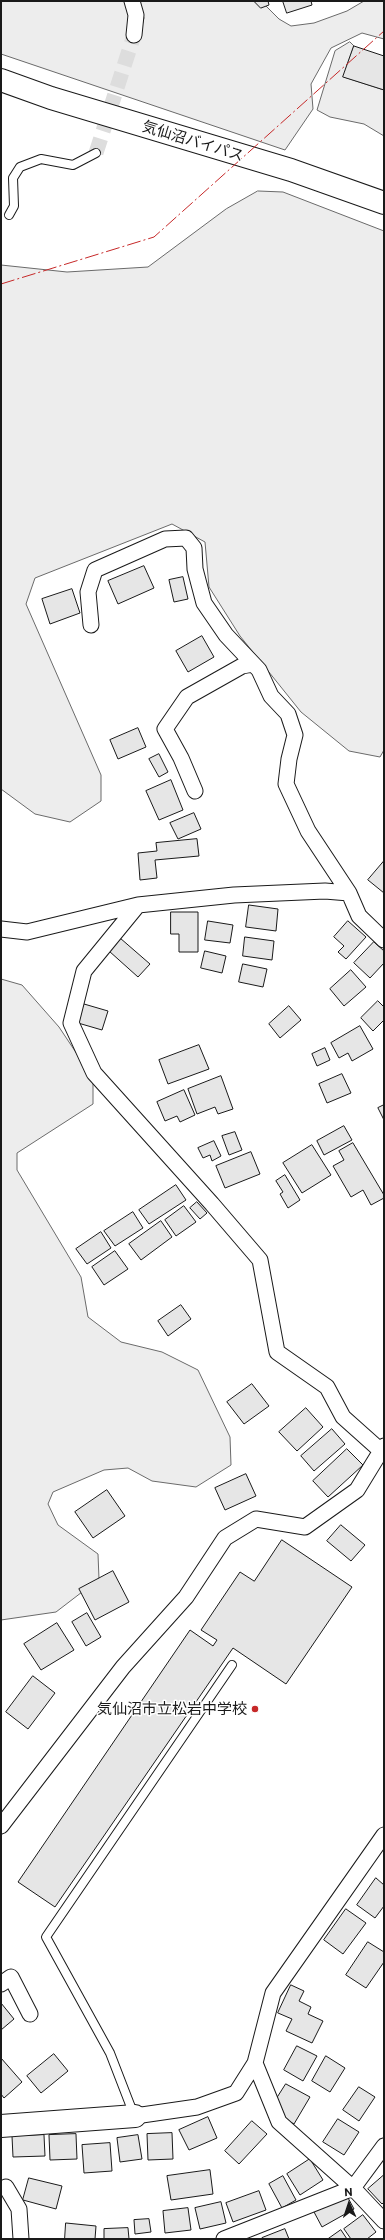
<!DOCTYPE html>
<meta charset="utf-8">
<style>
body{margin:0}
#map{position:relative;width:385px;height:2240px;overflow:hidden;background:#fff;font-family:Commissioner,sans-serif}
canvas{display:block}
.frame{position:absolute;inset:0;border:2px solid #1a1a1a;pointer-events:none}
.north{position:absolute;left:329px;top:2184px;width:40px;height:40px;-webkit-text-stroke:3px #fff;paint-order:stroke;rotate:357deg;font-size:11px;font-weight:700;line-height:16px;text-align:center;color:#1a1a1a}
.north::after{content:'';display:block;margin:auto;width:14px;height:18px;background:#1a1a1a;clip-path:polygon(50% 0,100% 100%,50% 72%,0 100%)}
</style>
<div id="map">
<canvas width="385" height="2240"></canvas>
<div class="frame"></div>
<div class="north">N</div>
</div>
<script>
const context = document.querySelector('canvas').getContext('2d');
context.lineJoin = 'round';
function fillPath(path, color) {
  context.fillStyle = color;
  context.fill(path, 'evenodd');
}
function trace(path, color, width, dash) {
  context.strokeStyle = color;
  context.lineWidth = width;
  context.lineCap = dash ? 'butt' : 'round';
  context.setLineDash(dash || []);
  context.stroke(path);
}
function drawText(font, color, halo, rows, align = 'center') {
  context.font = font + ' Commissioner,"Noto Sans JP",sans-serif';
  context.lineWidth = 3;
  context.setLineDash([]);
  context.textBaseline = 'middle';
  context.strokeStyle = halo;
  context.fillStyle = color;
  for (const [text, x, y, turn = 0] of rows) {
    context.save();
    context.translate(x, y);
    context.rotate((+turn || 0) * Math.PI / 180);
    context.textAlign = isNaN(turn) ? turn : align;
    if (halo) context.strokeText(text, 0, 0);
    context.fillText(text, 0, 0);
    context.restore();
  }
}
const built = new Path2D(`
 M1 1H125L128 7 130 27 126 41 137 44 144 18 139 1H261L279 19 291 26 314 23 347 11 364 1H384V39L362 33 331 48 311 84 313 109 285 150 1 54Z
 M350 42 354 46 344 77 384 90V136L364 124 330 117 317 110 335 51Z
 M258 191 283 192 384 231V750L380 757 349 751 301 712 240 636 209 587 205 542 172 524 35 578 26 604 101 775V801L70 822 35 814 1 789V265L67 272 148 267 226 209Z
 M1 979 22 985 59 1027 93 1078V1104L17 1153V1170L81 1277 88 1317 121 1342 162 1352 198 1370 230 1437 231 1465 196 1487 152 1481 128 1468 104 1470 53 1492 48 1504 58 1525 98 1554 99 1579 56 1612 1 1620Z`);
const building = new Path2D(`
 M254 1H268L269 5 261 8Z
 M283 1H311L312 5 287 13Z
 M354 46 384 56V90L343 77Z
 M144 566 154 588 118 604 108 581Z
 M183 577 188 599 174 602 169 580Z
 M72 589 80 613 50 624 42 599Z
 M202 636 214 657 188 672 176 651Z
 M138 728 146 747 118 759 110 740Z
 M159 754 168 772 159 777 149 759Z
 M171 780 183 810 159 820 146 791Z
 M194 813 201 829 178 839 170 823Z
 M197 839 199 856 155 860 157 878 140 880 138 853 157 851 156 843Z
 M384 861V893L368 880Z
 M249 905 278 909 276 931 246 927Z
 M171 912H198V952H179V934H171Z
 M208 921 233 925 230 943 205 940Z
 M348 921 366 937 346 959 338 952 344 946 334 937Z
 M245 937 274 941 272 960 243 956Z
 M120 938 150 964 138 977 109 951Z
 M374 942 384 951V963L370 978 354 963Z
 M205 951 226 956 222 973 201 968Z
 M243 964 267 969 263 987 239 982Z
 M351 970 366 987 344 1006 330 989Z
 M378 1001 384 1007V1020L373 1031 361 1018Z
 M84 1004 108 1011 102 1030 78 1023Z
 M289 1006 301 1020 280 1038 269 1024Z
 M360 1026 373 1049 352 1061 348 1053 339 1058 331 1043Z
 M199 1045 209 1069 168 1084 159 1060Z
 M325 1048 330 1060 317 1066 312 1054Z
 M342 1074 351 1093 327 1103 319 1084Z
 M221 1076 233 1109 218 1114 215 1107 197 1114 188 1089Z
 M184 1090 195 1115 180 1122 177 1116 165 1121 157 1102Z
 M384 1105V1120L378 1108Z
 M344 1126 352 1140 324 1155 317 1141Z
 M235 1132 242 1150 229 1155 222 1136Z
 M214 1141 221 1156 212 1161 210 1155 203 1158 198 1148Z
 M353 1143 384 1195V1198L371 1205 363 1190 351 1197 333 1166 344 1160 339 1151Z
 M312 1145 331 1175 302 1193 283 1163Z
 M251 1152 260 1174 225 1188 216 1166Z
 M285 1175 300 1200 288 1208 280 1194 283 1192 276 1181Z
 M176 1185 186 1200 149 1224 139 1210Z
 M197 1202 207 1213 200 1219 190 1208Z
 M184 1206 196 1222 176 1236 165 1220Z
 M133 1212 143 1228 115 1246 104 1231Z
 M161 1221 172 1237 141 1260 129 1244Z
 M101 1232 111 1248 87 1264 76 1249Z
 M115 1251 128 1269 104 1285 92 1267Z
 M181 1305 191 1319 168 1336 158 1321Z
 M252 1384 269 1406 244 1424 227 1402Z
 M306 1408 323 1427 297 1451 279 1432Z
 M332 1429 345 1444 314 1471 301 1456Z
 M347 1449 363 1465 328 1497 313 1481Z
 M246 1474 256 1496 225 1510 215 1488Z
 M107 1490 125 1516 93 1538 75 1512Z
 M341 1525 365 1545 351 1561 327 1541Z
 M282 1540 352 1587 286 1684 233 1648 55 1907 18 1882 190 1630 213 1646 217 1640 201 1630 240 1572 254 1581Z
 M113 1571 129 1602 95 1620 79 1589Z
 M87 1613 101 1637 86 1646 72 1622Z
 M57 1623 74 1650 41 1670 24 1644Z
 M33 1676 55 1693 28 1729 6 1712Z
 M376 1878 384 1885V1906L375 1918 357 1905Z
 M346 1909 366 1923 343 1954 324 1940Z
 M368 1942 384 1952V1962L366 1988 346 1975Z
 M291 1985 304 1991 299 2001 311 2007 308 2014 323 2021 312 2043 286 2031 292 2019 278 2013Z
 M1 2003 14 2019 1 2030Z
 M297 2046 317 2056 303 2081 284 2070Z
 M54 2054 68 2071 41 2093 27 2076Z
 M326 2056 345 2068 330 2092 312 2081Z
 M1 2058 22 2082 4 2098 1 2094Z
 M286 2084 310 2097 294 2124 281 2117 277 2098Z
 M359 2087 375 2097 359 2121 343 2110Z
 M208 2117 217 2138 189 2150 179 2130Z
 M338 2119 359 2132 344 2155 323 2142Z
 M252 2121 267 2134 239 2164 225 2151Z
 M172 2133 173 2159 148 2160 147 2134Z
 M76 2134 77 2159 50 2160 49 2135Z
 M44 2135 45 2156 13 2157 12 2136Z
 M138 2135 142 2159 120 2162 117 2138Z
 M110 2143 112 2171 84 2173 82 2145Z
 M310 2159 323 2180 300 2195 287 2174Z
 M210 2170 213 2194 171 2200 167 2176Z
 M384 2175V2202L382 2204 368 2189Z
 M283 2176 296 2200 282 2208 269 2184Z
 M29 2178 62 2186 56 2209 23 2200Z
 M259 2191 266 2210 233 2222 226 2203Z
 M346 2194 354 2209 322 2227 314 2212Z
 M221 2202 226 2223 200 2229 195 2208Z
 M188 2208 191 2230 165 2233 163 2211Z
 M363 2215 376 2232 367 2239H351L344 2229Z
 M149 2219 151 2232 135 2234 134 2220Z
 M66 2223 96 2226 95 2239H65Z
 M128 2228 129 2239H104V2229Z
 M285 2229 289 2239H262V2238Z
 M341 2230 347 2239H328Z`);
const streetTunnel = new Path2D(`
 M96 153 134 35`);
const lane = new Path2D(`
 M9 215 14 206 13 178 20 167 41 159 73 165 96 153
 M134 2115 110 2053 46 1937 232 1665`);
const street = new Path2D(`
 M132 1 136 15 134 35
 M91 625 88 592 95 570 165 539 186 538 194 548 195 569 204 603 226 635 259 670 271 696 288 714 295 735 289 759 286 784 308 831 349 893
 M195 791 181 758 165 729 187 697 242 666 253 664
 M138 905 84 971 71 1023 94 1073 212 1204 260 1260 277 1352 327 1387 343 1417 381 1451
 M1 929 27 932 138 905 234 895 325 891 349 893 359 916 384 940
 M1 1826 123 1667 186 1597 225 1538 256 1519 305 1527 357 1490 384 1446
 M1 1984 11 1977 30 2014
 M255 2063 273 1993 384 1835
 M135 2116 197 2107 236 2093 255 2063 279 2122 353 2188 384 2221
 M6 2187 19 2209 21 2239
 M224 2239 353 2188 384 2146`);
const secondary = new Path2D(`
 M1 2126 135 2116`);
const highway = new Path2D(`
 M1 80 51 98 291 170 384 203`);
const power = new Path2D(`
 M1 284 154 237 384 31`);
const markers = [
 [255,1709,4,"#c62828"]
];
const streetNames = [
 ["気仙沼バイパス",193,141,17]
];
const poiNames = [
 ["気仙沼市立松岩中学校",247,1709]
];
fillPath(built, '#ededed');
trace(built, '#6a6a6a', 1);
fillPath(building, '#e6e6e6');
trace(building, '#1a1a1a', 1);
trace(streetTunnel, '#ddd', 15, [15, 8]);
trace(lane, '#1a1a1a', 10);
trace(street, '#1a1a1a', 17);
trace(secondary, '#1a1a1a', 24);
trace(highway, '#1a1a1a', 24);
trace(lane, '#fff', 8);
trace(street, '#fff', 15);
trace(secondary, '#fff', 22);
trace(highway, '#fff', 22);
trace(power, '#c62828', 1, [14, 3, 2, 3]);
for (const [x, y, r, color] of markers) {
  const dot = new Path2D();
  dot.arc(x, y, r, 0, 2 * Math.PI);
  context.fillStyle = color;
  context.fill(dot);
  trace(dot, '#fff', 1.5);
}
drawText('15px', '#1a1a1a', '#fff', streetNames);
drawText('15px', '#1a1a1a', '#fff', poiNames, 'right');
</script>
